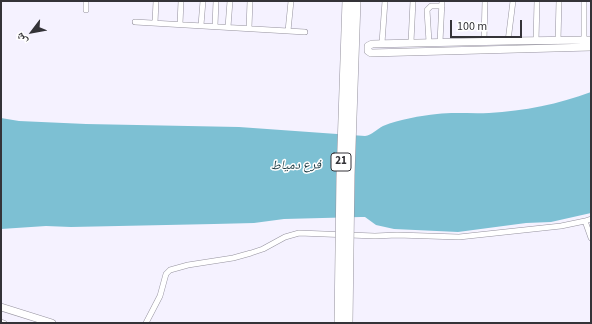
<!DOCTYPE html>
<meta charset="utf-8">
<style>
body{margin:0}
#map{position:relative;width:592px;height:324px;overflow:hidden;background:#f5f2ff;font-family:"Source Sans 3","Noto Naskh Arabic",sans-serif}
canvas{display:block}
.frame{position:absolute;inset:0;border:2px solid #343338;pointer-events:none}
.north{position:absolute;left:12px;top:12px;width:40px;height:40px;-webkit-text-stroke:3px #fff;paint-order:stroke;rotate:238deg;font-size:11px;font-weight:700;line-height:16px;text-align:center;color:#343338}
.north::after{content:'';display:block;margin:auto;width:14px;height:18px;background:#343338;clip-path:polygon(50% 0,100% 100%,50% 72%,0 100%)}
.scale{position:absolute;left:450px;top:20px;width:72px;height:18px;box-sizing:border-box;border:2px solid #343338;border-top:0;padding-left:5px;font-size:12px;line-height:14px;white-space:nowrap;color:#343338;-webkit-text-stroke:3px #fff;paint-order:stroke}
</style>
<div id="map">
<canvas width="592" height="324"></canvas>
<div class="frame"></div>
<div class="north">ش</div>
<div class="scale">100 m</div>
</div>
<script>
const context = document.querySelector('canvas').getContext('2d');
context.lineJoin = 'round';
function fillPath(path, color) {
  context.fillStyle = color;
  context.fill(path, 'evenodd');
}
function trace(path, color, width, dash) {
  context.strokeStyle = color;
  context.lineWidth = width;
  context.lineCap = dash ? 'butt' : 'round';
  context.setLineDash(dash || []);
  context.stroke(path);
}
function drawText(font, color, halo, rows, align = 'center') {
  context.font = font + ' "Source Sans 3","Noto Naskh Arabic",sans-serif';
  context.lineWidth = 3;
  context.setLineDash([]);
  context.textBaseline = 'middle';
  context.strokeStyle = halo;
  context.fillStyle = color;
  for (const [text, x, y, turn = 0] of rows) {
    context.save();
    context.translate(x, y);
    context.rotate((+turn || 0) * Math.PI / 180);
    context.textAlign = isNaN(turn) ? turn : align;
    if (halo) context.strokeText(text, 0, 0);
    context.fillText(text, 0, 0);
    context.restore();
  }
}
const water = new Path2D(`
 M591 92V213L551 222 526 223 458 232 394 229 376 225 365 217H361L284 219 254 223 214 224 71 227 46 226 1 229V118L19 121 86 124 239 127 365 136C372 135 377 129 383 126 400 119 420 116 437 114 454 112 472 114 489 113 524 111 559 104 591 92Z`);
const street = new Path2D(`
 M584 1V41
 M86 10V1
 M135 22 305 32
 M155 23 156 1
 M180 24 181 1
 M201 25 203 1
 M215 26 216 1
 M228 27 230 1
 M249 28 250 1
 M288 31 291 1
 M484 41 485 1
 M508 41 513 1
 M536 41 537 1
 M558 41 559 1
 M411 42 413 1
 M429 42 427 10 431 6H442
 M440 42 442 1
 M382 43 385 1
 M585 221 591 238
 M1 322 4 323
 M146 323 160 296 166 274 170 270 188 265 233 258 251 253 263 249 285 237 299 233 375 236 397 235 459 237 561 226 585 221 591 219`);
const secondary = new Path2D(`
 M591 40 508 41 372 44 368 46V51L371 53 591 47
 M1 307 52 323`);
const highwayBridge = new Path2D(`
 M339 323 341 177 347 1
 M348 323 350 175 356 1`);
const shields = [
 [341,162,20]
];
const shieldNames = [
 ["21",341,162]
];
const waterNames = [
 ["فرع دمياط",296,166,-1]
];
fillPath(water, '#7dc0d3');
trace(street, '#95929e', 6);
trace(secondary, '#95929e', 8);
trace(street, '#fff', 5);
trace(secondary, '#fff', 7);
trace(highwayBridge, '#95929e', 10, []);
trace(highwayBridge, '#fff', 9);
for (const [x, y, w] of shields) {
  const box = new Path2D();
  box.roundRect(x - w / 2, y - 9, w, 18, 3);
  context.fillStyle = '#fff';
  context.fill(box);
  trace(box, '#343338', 1);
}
drawText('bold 11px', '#343338', null, shieldNames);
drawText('italic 13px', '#1b3b44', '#fff', waterNames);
</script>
